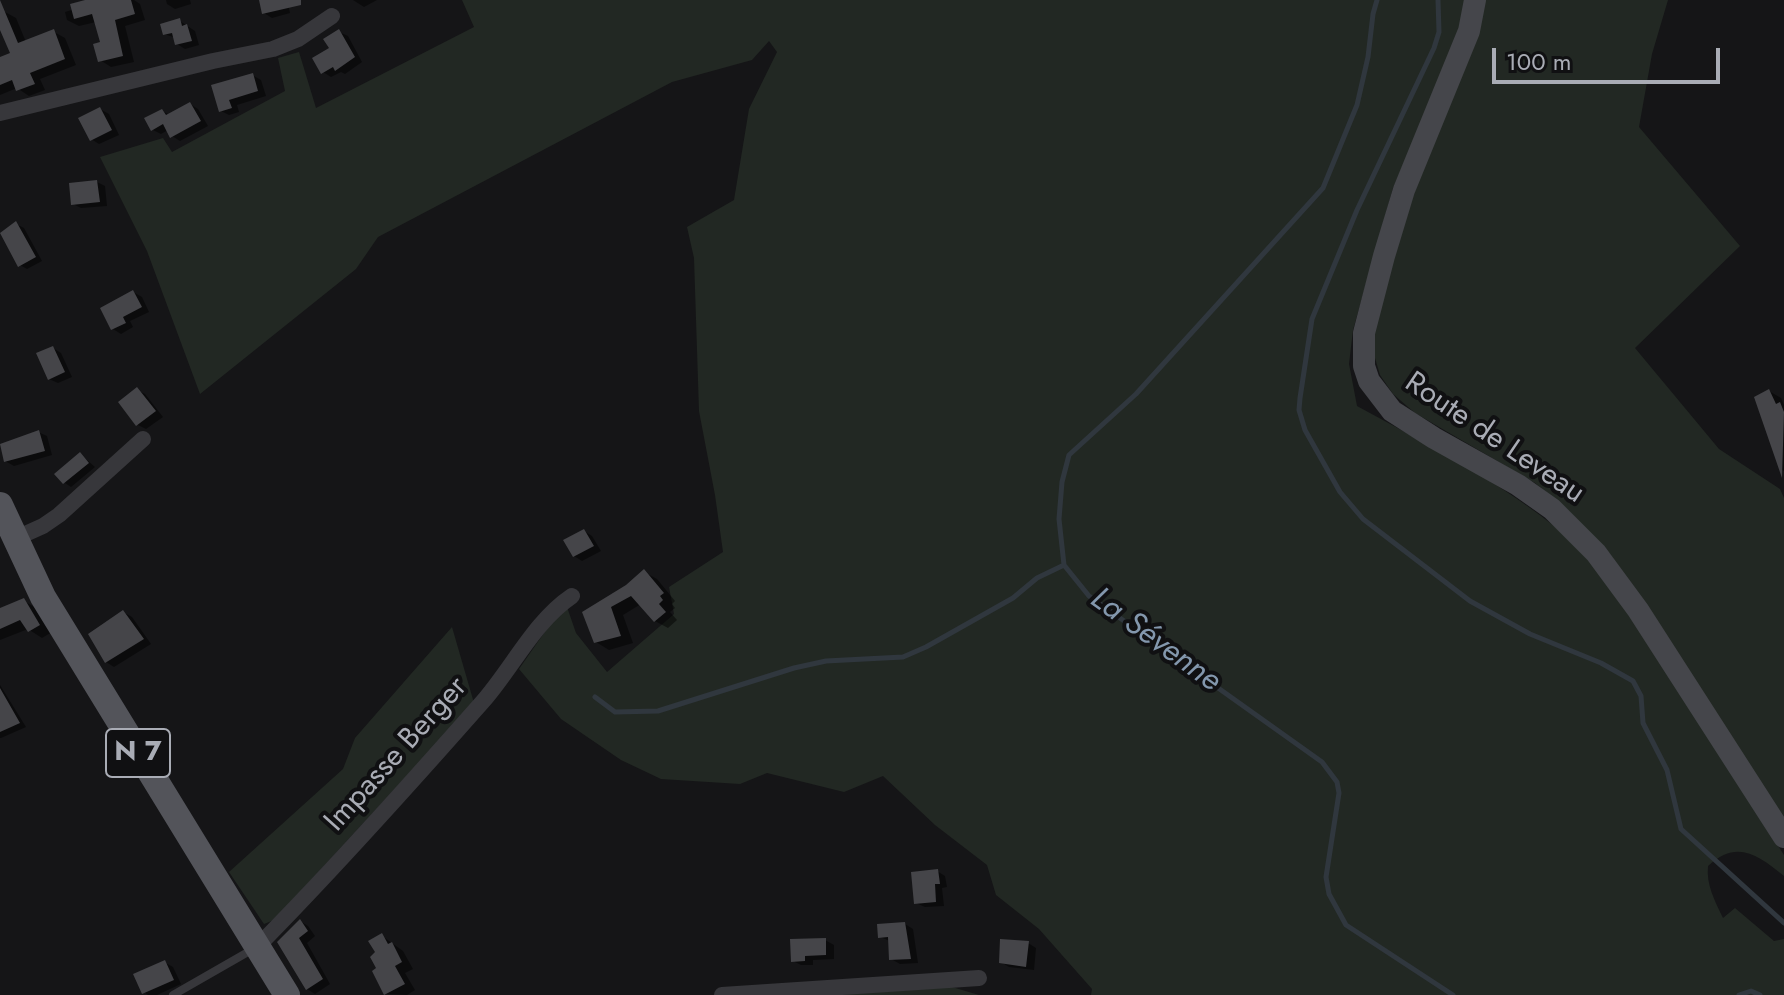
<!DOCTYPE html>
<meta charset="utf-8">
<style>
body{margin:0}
#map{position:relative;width:1784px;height:995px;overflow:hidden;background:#151517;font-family:Jost,sans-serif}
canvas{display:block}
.scale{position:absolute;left:1492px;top:48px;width:228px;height:36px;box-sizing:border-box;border:4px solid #a9acb5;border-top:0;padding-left:10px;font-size:24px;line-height:28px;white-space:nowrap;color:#a9acb5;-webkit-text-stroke:6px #101012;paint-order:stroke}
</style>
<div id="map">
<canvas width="1784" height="995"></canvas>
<div class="scale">100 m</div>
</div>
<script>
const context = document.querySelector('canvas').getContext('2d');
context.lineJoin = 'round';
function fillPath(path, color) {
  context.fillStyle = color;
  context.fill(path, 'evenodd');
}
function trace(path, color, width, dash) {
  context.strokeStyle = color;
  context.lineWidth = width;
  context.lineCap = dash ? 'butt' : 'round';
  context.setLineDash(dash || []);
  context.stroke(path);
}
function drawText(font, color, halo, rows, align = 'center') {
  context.font = font + ' Jost,sans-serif';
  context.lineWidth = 8;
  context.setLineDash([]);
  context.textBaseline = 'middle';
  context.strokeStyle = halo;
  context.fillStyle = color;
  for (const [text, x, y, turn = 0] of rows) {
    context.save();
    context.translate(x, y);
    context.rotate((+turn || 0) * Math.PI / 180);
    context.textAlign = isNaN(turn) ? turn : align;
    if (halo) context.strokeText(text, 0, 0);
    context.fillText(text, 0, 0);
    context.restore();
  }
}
const green = new Path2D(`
 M462 0H1466L1454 48 1393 188 1353 330 1349 364 1357 406C1428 445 1502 482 1565 535 1577 545 1588 558 1600 570L1784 855V876C1758 855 1737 839 1708 866 1706 885 1715 901 1723 918L1735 908 1774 941 1784 939V995H1091L1092 989 1039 929 996 895 987 865 935 825 883 776 844 792 767 773 740 784 661 779 621 760 561 719 519 669 553 620 567 607 576 633 607 672 674 614 669 587 723 552 715 495 699 411 694 258 687 227 734 200 749 109 777 52 769 41 752 60 672 82 378 237 356 269 200 394 147 251 100 157 163 138 172 152 285 91 278 58 299 52 316 108 474 27Z
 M1484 0H1668L1652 54 1639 127 1740 246 1635 348 1719 449 1780 489 1784 498V819L1610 554 1567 509 1535 483 1415 413 1393 394 1380 375 1375 358 1373 339 1376 318 1412 199Z
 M452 627 474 703 274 920 264 924 229 872 343 769 355 738Z
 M952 987 979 995H833Z`);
const shadow = new Path2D(`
 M104 0H134L140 4 145 20 125 26 134 62 111 67 100 60 102 44 96 22 79 26 67 20 65 12Z
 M166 0H190L191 4 175 9 167 4Z
 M261 0H287L290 13 272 18 264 13Z
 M353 0H377L364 7Z
 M5 12 16 18 26 42 54 32 65 38 76 65 40 79 45 90 29 96 17 88 0 95V60L12 55 0 25V14Z
 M180 21 195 31 199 45 185 49 177 44 176 38 164 34Z
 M339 32 348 36 362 62 345 74 341 72 331 77 323 72Z
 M252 75 261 80 266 96 237 105 239 112 229 115 221 111 214 87Z
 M190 104 198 109 208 126 180 141 172 136 168 130 161 134 153 130 162 111 170 115Z
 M100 109 109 114 119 135 99 144 91 139Z
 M97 182 105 186 107 206 81 208 73 204Z
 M16 224 24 228 42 261 27 269 20 265Z
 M133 292 142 297 149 312 130 321 133 327 121 334 113 329Z
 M53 348 61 353 72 377 58 383 49 379Z
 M137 390 145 394 163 417 146 429 138 425Z
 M1769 391 1781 398 1784 405V471L1782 470Z
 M38 432 47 436 52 455 14 466 5 461Z
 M80 454 95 467 71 487 65 483Z
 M584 531 592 536 601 551 582 561 574 556Z
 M644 572 657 579 675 601 672 604 675 608 670 612 677 620 668 628 655 621 641 604 623 615 633 643 609 650 596 642 585 613 627 587Z
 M24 601 36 608 52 632 42 638 28 629 0 640V610Z
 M123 612 132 617 151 644 114 667 106 662Z
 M0 685 26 727 1 738H0Z
 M937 871 945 876 947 887 942 888 944 906 925 907 916 903Z
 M300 921 308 926 315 936 307 943 330 984 315 994 307 989 280 942Z
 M905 924 913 929 918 963 900 964 891 959 890 941 880 937Z
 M382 936 403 951 413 969 405 973 415 990 407 995 386 994 378 969 377 953Z
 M825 940 834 945V959L813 960V965H801L793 961Z
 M1028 943 1036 948 1034 970 1009 967 1001 962Z
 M164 962 173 967 181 984 157 995H148L144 992Z`);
const stream = new Path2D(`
 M1377 0 1373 14 1368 57 1357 105 1323 188 1136 394 1069 455 1062 482 1059 519 1064 565 1089 596 1322 762 1337 782 1339 793 1326 877 1329 894 1346 925 1453 995
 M1438 0 1439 32 1434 48 1357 210 1312 319 1300 398 1299 410 1305 430 1340 492 1363 519 1470 601 1530 634 1601 663 1633 681 1641 696 1643 723 1667 770 1681 829 1784 923
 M595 697 615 712 658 711 794 668 826 661 903 657 926 647 1013 598 1037 578 1064 565
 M1739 995 1751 991 1760 995`);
const building = new Path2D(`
 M0 0 18 43 54 29 65 59 30 73 35 84 16 91 12 80 0 85V57L10 53 0 30Z
 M85 0H131L135 14 115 20 123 56 98 62 93 44 100 42 92 14 74 19 70 4Z
 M259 0H301V5L262 14Z
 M180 18 182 26 187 24 192 41 175 45 172 33 163 35 160 24Z
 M339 29 355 57 335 71 333 67 321 74 312 58 329 48 323 39Z
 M253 73 258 91 229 100 232 108 219 112 211 85Z
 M190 102 201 121 170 138 163 124 151 131 144 118 162 109 166 115Z
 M100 107 112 130 90 141 78 118Z
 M97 180 100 202 71 205 69 183Z
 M16 221 36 257 18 267 0 233Z
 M133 290 142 307 123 317 126 323 111 330 100 308Z
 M53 346 65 372 48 380 36 353Z
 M137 387 156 411 136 426 118 402Z
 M1769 389 1776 404 1780 402 1784 412 1782 478 1754 397Z
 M39 430 45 451 4 462 0 444Z
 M80 452 89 463 63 484 54 474Z
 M584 529 594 546 573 557 563 540Z
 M644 569 664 593 660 596 663 600 659 604 666 612 654 622 631 596 611 607 621 636 594 643 582 612 626 585Z
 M24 598 40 625 28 632 20 620 0 629V608Z
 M123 610 144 639 105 663 88 634Z
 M0 688 20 723 0 732Z
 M938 869 940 884H935L936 902 914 904 911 872Z
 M300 919 308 931 299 938 323 979 306 990 277 942Z
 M905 922 911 959 889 960 888 937 878 938 877 924Z
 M382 933 388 944 392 942 402 962 395 966 405 984 384 995 372 971 376 968 370 957 375 952 368 941Z
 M826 938V955L805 956V961L791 962 790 939Z
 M1000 939 1029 941 1026 967 999 963Z
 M165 960 174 980 142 994 133 974Z`);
const lane = new Path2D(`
 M173 995 255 948`);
const street = new Path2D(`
 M0 113 213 61 273 49 298 39 332 16
 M14 539 43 526 59 515 143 439
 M257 947C336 867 411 783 485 699 514 665 535 621 572 596
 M722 995 979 978`);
const secondary = new Path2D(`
 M1475 0 1469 31 1404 190 1384 256 1364 333V366L1369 381 1392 411 1434 438 1518 485 1552 509 1596 553 1638 610 1784 837`);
const primary = new Path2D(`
 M0 505 43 597 287 995`);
const shields = [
 [138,753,64]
];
const shieldNames = [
 ["N 7",138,753]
];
const streetNames = [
 ["Route de Leveau",1494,439,34],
 ["Impasse Berger",397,755,-48]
];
const waterNames = [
 ["La Sévenne",1155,641,36]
];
fillPath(green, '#222823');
fillPath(shadow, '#0007');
trace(stream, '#30373e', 5);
fillPath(building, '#454549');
trace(lane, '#37373b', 8);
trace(street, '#37373b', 16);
trace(secondary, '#45464b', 22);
trace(primary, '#53545a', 26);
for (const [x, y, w] of shields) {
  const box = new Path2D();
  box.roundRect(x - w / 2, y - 24, w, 48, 6);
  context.fillStyle = '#101012';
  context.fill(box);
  trace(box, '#a9acb5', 2);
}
drawText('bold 28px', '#a9acb5', null, shieldNames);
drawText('30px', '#a9acb5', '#101012', streetNames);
drawText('italic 32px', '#8397ad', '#101012', waterNames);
</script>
